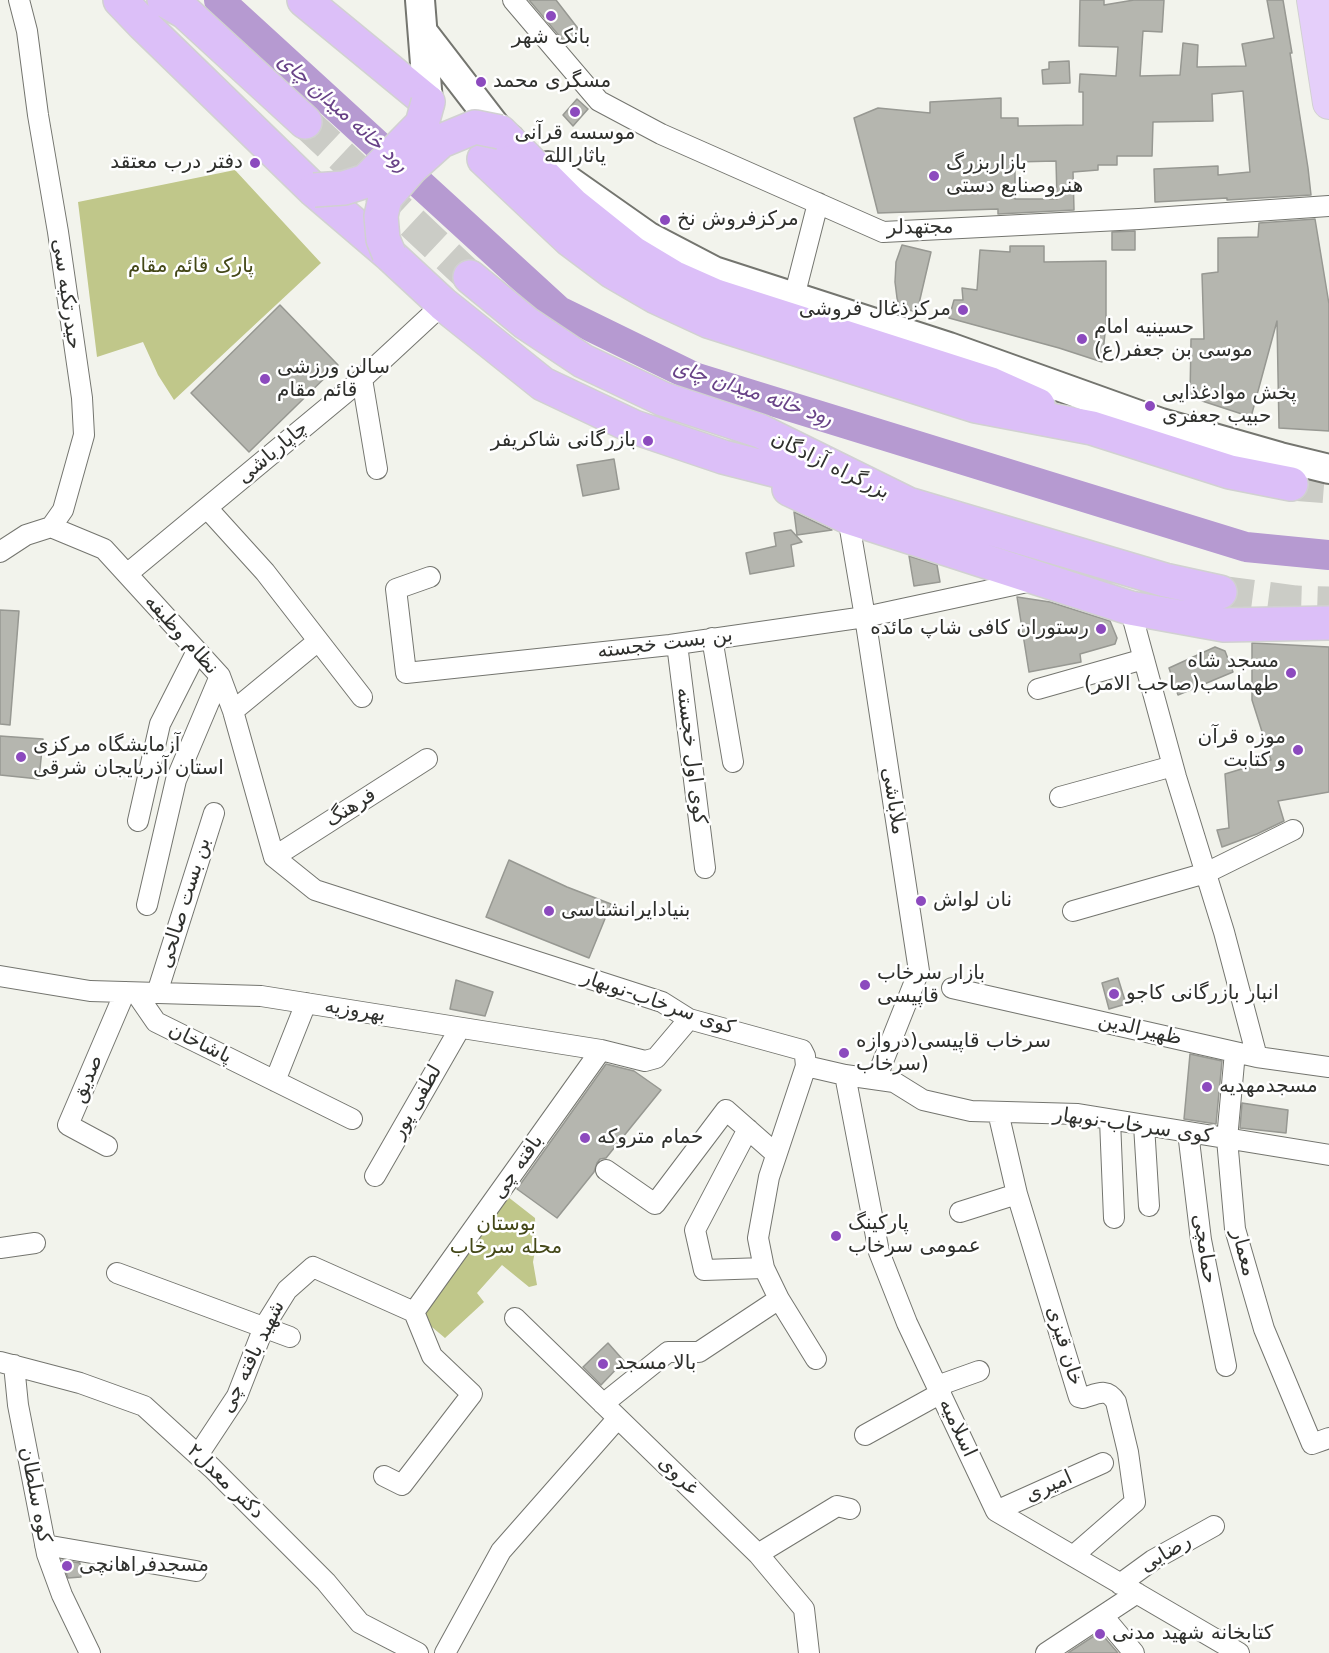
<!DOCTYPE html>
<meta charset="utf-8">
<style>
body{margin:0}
canvas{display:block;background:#f2f3ec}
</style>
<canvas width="1329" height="1653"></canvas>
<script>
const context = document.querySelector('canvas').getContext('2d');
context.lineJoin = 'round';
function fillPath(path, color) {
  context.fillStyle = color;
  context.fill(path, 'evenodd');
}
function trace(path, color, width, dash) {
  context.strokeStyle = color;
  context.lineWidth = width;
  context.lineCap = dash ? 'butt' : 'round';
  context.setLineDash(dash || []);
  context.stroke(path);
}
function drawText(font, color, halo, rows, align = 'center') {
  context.font = font + ' "DejaVu Sans",Vazirmatn,sans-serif';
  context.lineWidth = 5;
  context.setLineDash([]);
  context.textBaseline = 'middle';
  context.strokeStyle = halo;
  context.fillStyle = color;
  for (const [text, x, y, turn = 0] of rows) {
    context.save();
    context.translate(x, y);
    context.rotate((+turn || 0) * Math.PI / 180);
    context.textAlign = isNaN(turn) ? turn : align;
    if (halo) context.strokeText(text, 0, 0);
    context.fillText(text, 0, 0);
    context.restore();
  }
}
const green = new Path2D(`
 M235 170 321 263 174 400 158 375 143 342 97 357 78 202Z
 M503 1193 535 1218 536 1245 533 1262 537 1285 529 1287 502 1265 477 1293 484 1302 445 1338 414 1312Z`);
const river = new Path2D(`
 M219 0 559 311 694 377 1246 547 1329 555`);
const building = new Path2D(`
 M529 0H556L580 31 567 45Z
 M1080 0H1104V5L1134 0H1164L1162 32 1143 31 1140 76 1180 75 1183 43 1198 45 1197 67 1246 66 1242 44 1274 38 1267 0H1283L1292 53H1290L1308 168 1311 195 1227 200V198L1155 202 1154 169 1218 166V175L1250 172 1243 91 1212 94 1213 121 1153 122 1152 156H1117V165H1098V170L1073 172 1074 210 998 214V209L878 213 854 118 878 108 930 113V102L1001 98V118H1018V126L1083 125V92H1079L1080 74 1116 76 1118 47 1079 46ZM1056 161 1057 199H1015V162Z
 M1069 61 1070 83 1043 84 1042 70 1049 69V62Z
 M577 99 588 109 573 126 563 115Z
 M1315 219 1329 304V431L1279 428 1277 321 1251 417 1190 397 1191 339H1204L1202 274 1218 272V238L1258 237 1259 223Z
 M1135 231V250H1112V232Z
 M902 245 931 252 917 312 905 309 899 305 897 298 895 282 896 262Z
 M1010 246H1044V262L1106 261V324L1102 362 1059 348 949 318 954 300H963L962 288 977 290 980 250 1010 252Z
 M280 305 338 365 249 452 191 393Z
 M614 459 619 489 583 496 577 465Z
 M794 512 832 530 797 535Z
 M791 530 802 542 791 545 794 566 750 574 746 553 776 546 774 533Z
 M909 556 937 565 940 582 914 586Z
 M1017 597 1050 602 1110 621 1117 638 1115 644 1080 654 1081 662 1029 672Z
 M0 610 19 611 10 725 0 724Z
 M1252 643 1329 647V792L1278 801 1284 821 1257 834 1222 847 1217 830 1229 828 1225 774 1271 760 1252 700Z
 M1215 647 1225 651 1233 672 1178 695 1169 668Z
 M0 736 43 739 39 779 0 775Z
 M509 860 567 887 611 904 589 958 486 917Z
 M1118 978 1126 1004 1109 1009 1102 983Z
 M456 980 493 992 485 1016 450 1009Z
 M1190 1054 1222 1061 1216 1124 1184 1119Z
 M606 1064 634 1071 661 1090 606 1158 600 1159 597 1163 594 1172 557 1218 517 1189Z
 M1242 1103 1288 1110 1286 1133 1240 1128Z
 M608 1343 624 1361 601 1385 583 1367Z
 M62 1560 80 1563 81 1577 68 1578Z
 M1100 1632 1118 1653H1068Z`);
const trunkTunnel = new Path2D(`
 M305 122 470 277
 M1291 484 1329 487
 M1220 592 1296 602 1329 603`);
const minor = new Path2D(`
 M513 0 599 101 661 134 883 232 1139 219 1329 206
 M794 297 818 203
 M362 379 377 469
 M207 508 265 572 362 697
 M848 517 865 617 919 971 876 1079
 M51 527 104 549 220 676 233 711 274 857
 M0 552 26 535 51 527 63 510 84 435 82 398 58 232 38 115 27 31 19 0
 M127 574 362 379 443 304
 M430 577 396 589 406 673 670 645 865 617 1032 581
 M1130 608 1176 777 1224 932 1257 1057
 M712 638 733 762
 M677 644 705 868
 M1038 689 1144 659
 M233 711 318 641
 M1060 797 1173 766
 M138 821 160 724 197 651
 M274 857 315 890 662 1002 689 1019 802 1050 805 1056 806 1066 845 1075 894 1082 923 1100 971 1111 1078 1114 1329 1155
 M274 857 427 759
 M147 905 176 780 220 676
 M1073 911 1206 873 1293 830
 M0 976 90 991 261 996 601 1050 645 1061 656 1058 689 1019
 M952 988 1257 1057 1329 1067
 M136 993 156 1022 352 1119
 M157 993 214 813
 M1235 1052 1227 1139 1235 1229 1264 1329 1312 1444 1329 1438
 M845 1075 879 1252 907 1323 996 1511 1239 1653
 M275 1081 306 1003
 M998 1112 1017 1194 1078 1394 1079 1397 1083 1398C1097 1394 1107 1387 1116 1402L1128 1452 1135 1502 1073 1556
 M1110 1120 1114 1218
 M1144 1125 1149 1206
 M748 1129 695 1230 704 1270 764 1268
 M1188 1132 1201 1240 1226 1366
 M107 1146 68 1125 125 992
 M606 1170 655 1204 726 1110 776 1154
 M375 1176 460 1028
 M960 1212 1017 1194
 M0 1248 35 1243
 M117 1273 290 1337
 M779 1299 816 1359
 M414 1312 601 1050
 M515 1318 758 1554 804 1609 809 1653
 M0 1362 80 1383 144 1406 212 1468 326 1582 360 1623 418 1653
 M14 1365 18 1405 47 1554 62 1595 90 1653
 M937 1386 979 1371
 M603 1404 668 1352H699L779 1299 764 1268 758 1238 769 1177 806 1066
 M865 1435 941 1393
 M198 1455 237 1396 264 1327 287 1290 313 1267 414 1312
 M384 1476 402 1485 472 1394 432 1356 414 1312
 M996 1511 1103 1463
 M45 1545 196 1571
 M758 1554 837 1506 850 1509
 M1120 1584 1153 1560 1214 1526
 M1103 1616 1134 1653
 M445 1653 501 1551 618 1418
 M1046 1653 1137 1593`);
const secondary = new Path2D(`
 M420 0 428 102
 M423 32 500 132 510 139
 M548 166 649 237 714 271 949 347 1161 423 1280 457 1329 469`);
const primary = new Path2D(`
 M1313 0 1329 103`);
const trunk = new Path2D(`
 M120 0 143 24 314 190 389 254 443 304 543 384 634 427 723 457 908 504
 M164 0 185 12 305 122
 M304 0 428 102
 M500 132 573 205 633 253 673 277 716 296 991 384 1038 405
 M484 159 569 239 613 272 656 297 708 321 976 406 1092 428 1230 472 1291 484
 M470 277 526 323 583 361 663 399 760 431 908 504 1165 580 1220 592
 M789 489 848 517 1130 608 1224 625 1329 623`);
const trunkBridge = new Path2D(`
 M314 190 344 188 366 181 422 124 428 102
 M389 254 383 239 381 216 385 198 412 167 441 141 475 127 500 132`);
const markers = [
 [551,16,6,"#8c4abe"],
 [481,82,6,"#8c4abe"],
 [575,112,6,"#8c4abe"],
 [255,163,6,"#8c4abe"],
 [934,176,6,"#8c4abe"],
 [665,220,6,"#8c4abe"],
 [963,310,6,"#8c4abe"],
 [1082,339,6,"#8c4abe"],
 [265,379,6,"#8c4abe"],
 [1150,406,6,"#8c4abe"],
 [648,441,6,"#8c4abe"],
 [1101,629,6,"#8c4abe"],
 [1291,673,6,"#8c4abe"],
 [1298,750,6,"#8c4abe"],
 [21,757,6,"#8c4abe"],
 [921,901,6,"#8c4abe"],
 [549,911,6,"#8c4abe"],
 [865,985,6,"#8c4abe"],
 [1114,994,6,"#8c4abe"],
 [844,1053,6,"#8c4abe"],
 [1207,1087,6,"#8c4abe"],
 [585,1138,6,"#8c4abe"],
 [836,1236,6,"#8c4abe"],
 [603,1364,6,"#8c4abe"],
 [67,1566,6,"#8c4abe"],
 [1100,1634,6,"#8c4abe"]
];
const poiNames = [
 ["بانک شهر",551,38,"center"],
 ["مسگری محمد",493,82],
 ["موسسه قرآنی",575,134,"center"],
 ["یاثارالله",575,157,"center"],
 ["دفتر درب معتقد",243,163,"right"],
 ["بازاربزرگ",946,164],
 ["هنروصنایع دستی",946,187],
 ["مرکزفروش نخ",677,220],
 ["مرکزذغال فروشی",951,310,"right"],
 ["حسینیه امام",1094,328],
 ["موسی بن جعفر(ع)",1094,351],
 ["سالن ورزشی",277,368],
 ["قائم مقام",277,391],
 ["پخش موادغذایی",1162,394],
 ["حبیب جعفری",1162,417],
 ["بازرگانی شاکریفر",636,441,"right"],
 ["رستوران کافی شاپ مائده",1089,629,"right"],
 ["مسجد شاه",1279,662,"right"],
 ["طهماسب(صاحب الامر)",1279,685,"right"],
 ["موزه قرآن",1286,738,"right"],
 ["و کتابت",1286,761,"right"],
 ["آزمایشگاه مرکزی",33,746],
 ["استان آذربایجان شرقی",33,769],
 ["نان لواش",933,901],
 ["بنیادایرانشناسی",561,911],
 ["بازار سرخاب",877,974],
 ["قاپیسی",877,997],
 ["انبار بازرگانی کاجو",1126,994],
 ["سرخاب قاپیسی(دروازه",856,1042],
 ["سرخاب)",856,1065],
 ["مسجدمهدیه",1219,1087],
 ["حمام متروکه",597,1138],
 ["پارکینگ",848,1224],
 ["عمومی سرخاب",848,1247],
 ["بالا مسجد",615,1364],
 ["مسجدفراهانچی",79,1566],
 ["کتابخانه شهید مدنی",1112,1634]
];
const streetNames = [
 ["مجتهدلر",920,228,-1],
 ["حیدرتکیه سی",66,294,82],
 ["چاپارباشی",273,453,-40],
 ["بزرگراه آزادگان",830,466,26],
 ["نظام وظیفه",181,635,48],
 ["بن بست خجسته",665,644,-7],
 ["کوی اول خجسته",691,756,83],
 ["ملاباشی",893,801,81],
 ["فرهنگ",351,808,-32],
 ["بن بست صالحی",185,903,-73],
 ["کوی سرخاب-نوبهار",658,1003,19],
 ["بهروزیه",355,1011,9],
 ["ظهیرالدین",1140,1030,13],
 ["پاشاخان",200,1044,26],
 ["صدیق",88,1079,-67],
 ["لطفی پور",417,1102,-60],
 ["کوی سرخاب-نوبهار",1133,1126,8],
 ["بافته چی",518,1167,-55],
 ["حمامچی",1204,1249,81],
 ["معمار",1243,1253,75],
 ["خان قیزی",1064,1346,73],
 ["شهید بافته چی",253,1357,-64],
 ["اسلامیه",957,1428,65],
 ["غروی",678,1476,44],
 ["دکتر معدل۲",225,1482,44],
 ["امیری",1049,1487,-24],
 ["کوه سلطان",35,1495,79],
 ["رضایی",1166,1554,-31]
];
const parkNames = [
 ["پارک قائم مقام",191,267],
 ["بوستان",506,1225],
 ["محله سرخاب",506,1248]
];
const waterNames = [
 ["رود خانه میدان چای",343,113,42],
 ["رود خانه میدان چای",753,393,19]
];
fillPath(green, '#c0c78a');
trace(river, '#b69ad1', 30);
fillPath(building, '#b5b6af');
trace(building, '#979892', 1.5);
trace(trunkTunnel, '#cbccc6', 33, [33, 16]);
trace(minor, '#74756f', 22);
trace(secondary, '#74756f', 32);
trace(primary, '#d1d1d1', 34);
trace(trunk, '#d1d1d1', 36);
trace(minor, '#fff', 20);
trace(secondary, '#fff', 28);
trace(primary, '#e5cffa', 32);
trace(trunk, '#dcbff8', 33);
trace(trunkBridge, '#d1d1d1', 36, []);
trace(trunkBridge, '#dcbff8', 33);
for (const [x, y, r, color] of markers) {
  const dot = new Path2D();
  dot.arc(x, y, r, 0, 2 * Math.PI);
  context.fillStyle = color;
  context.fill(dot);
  trace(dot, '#fff', 2);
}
drawText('20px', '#2f302d', '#fff', poiNames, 'left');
drawText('20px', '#2f302d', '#fff', streetNames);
drawText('20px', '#444818', '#fff', parkNames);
drawText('italic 21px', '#684287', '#fff', waterNames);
</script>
